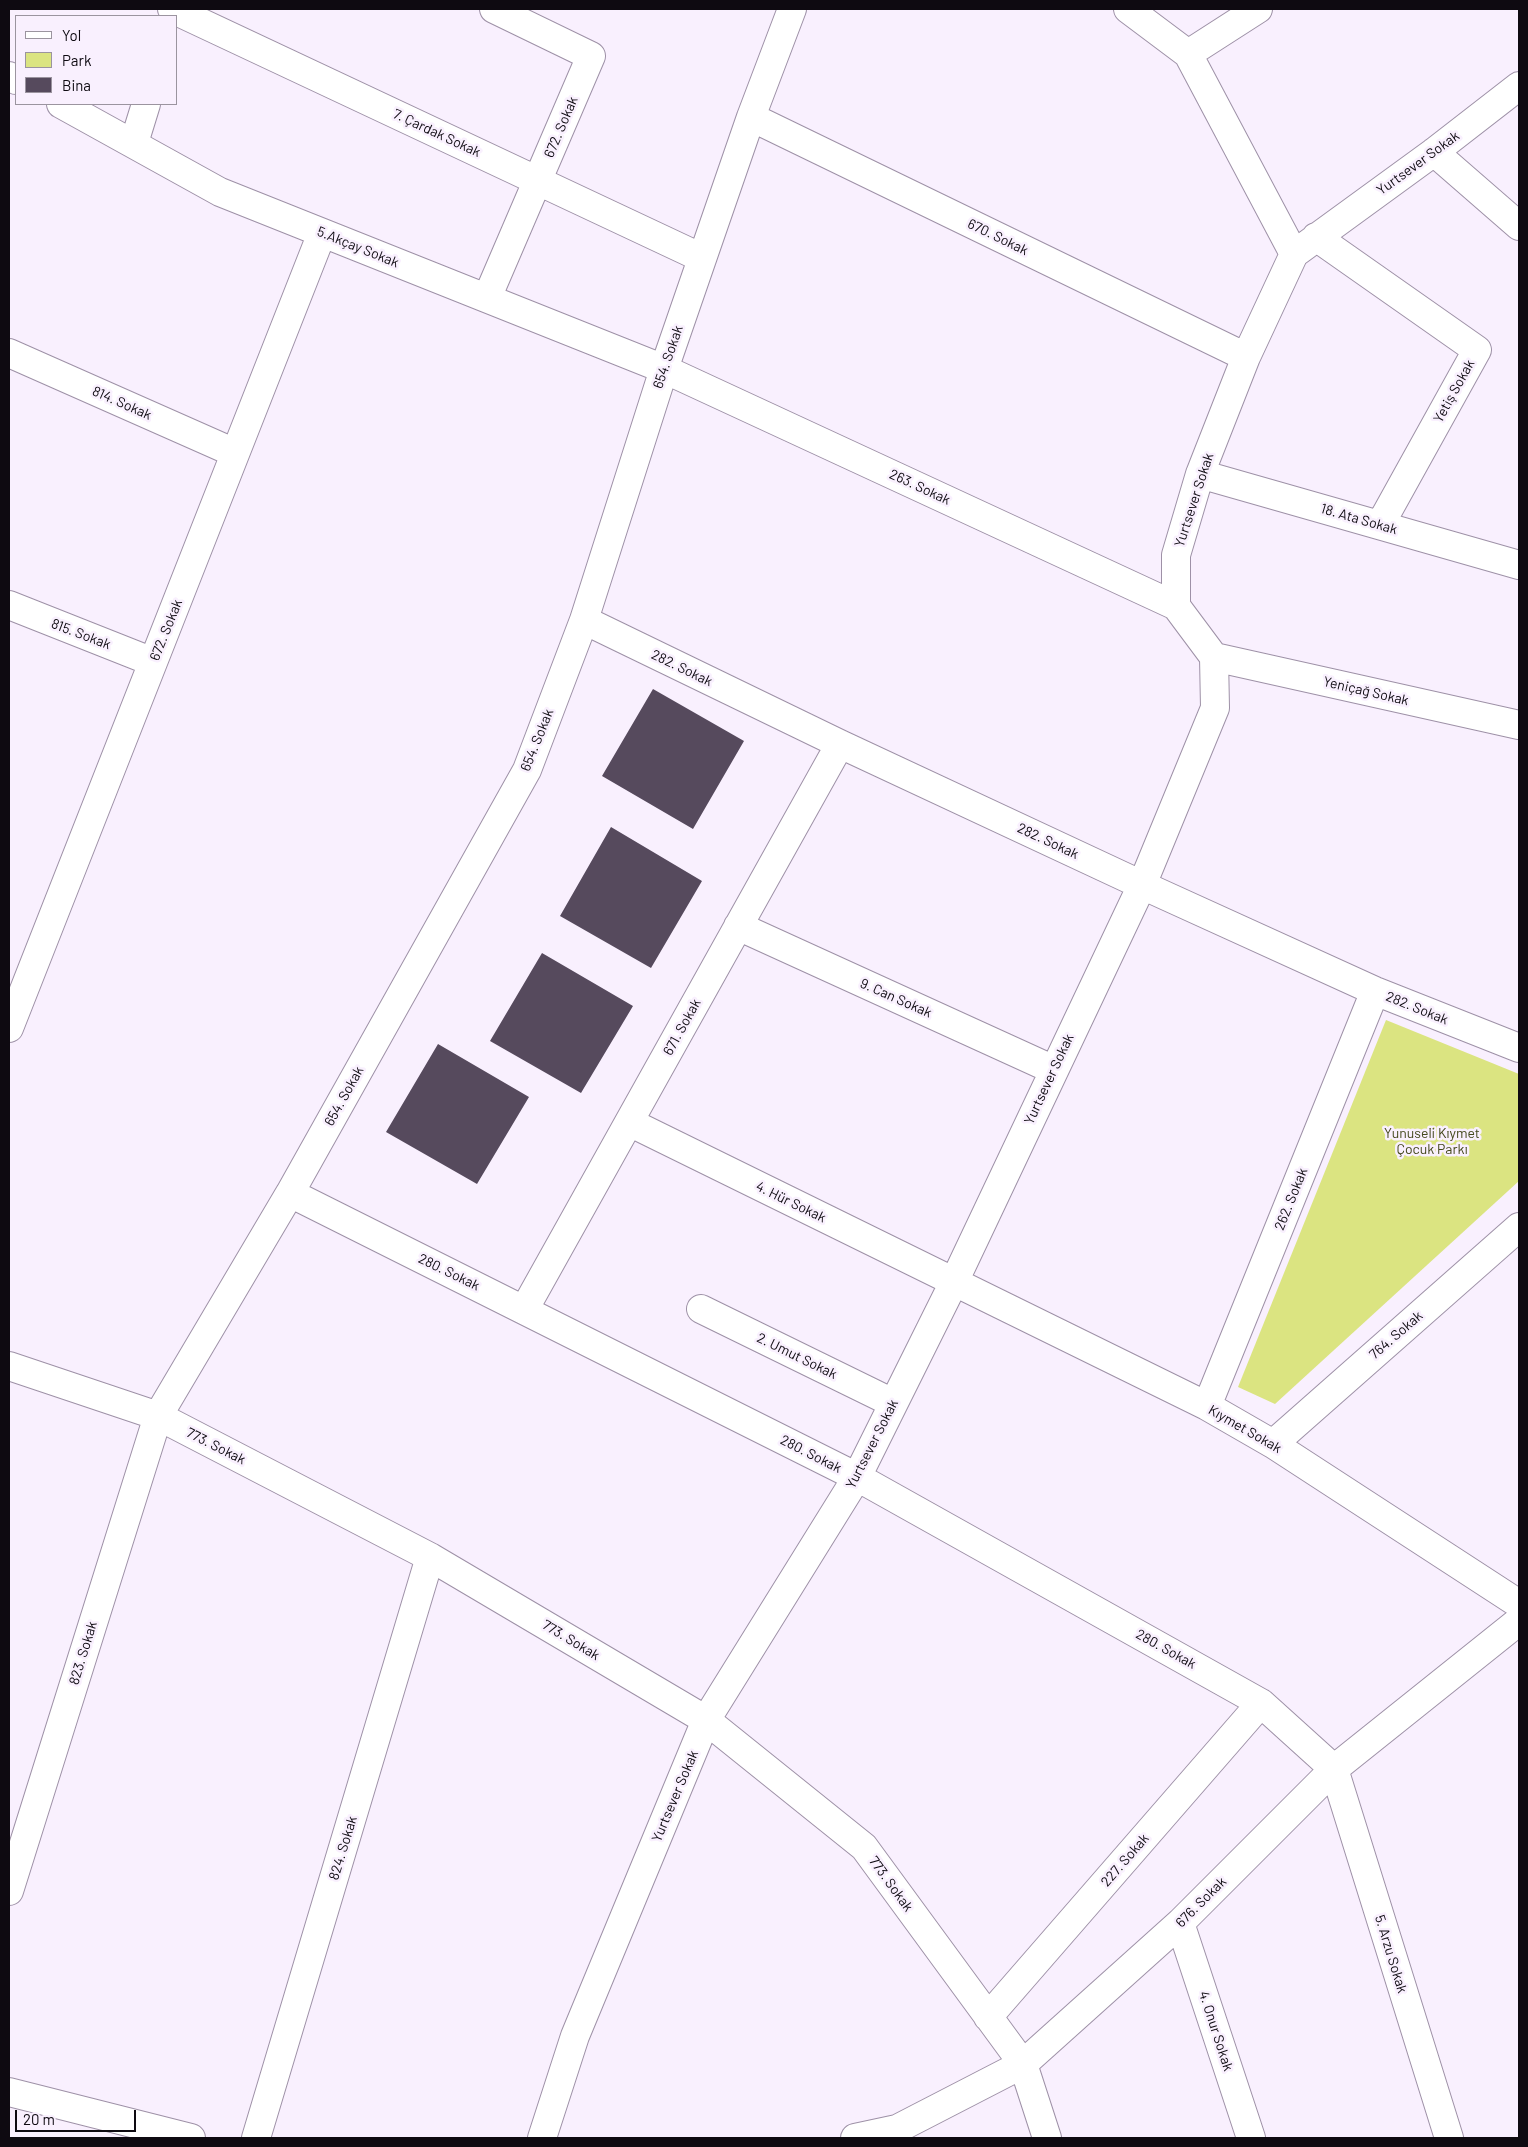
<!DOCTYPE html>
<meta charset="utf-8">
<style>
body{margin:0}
#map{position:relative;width:1528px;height:2147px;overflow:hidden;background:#f9f0fe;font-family:Barlow,sans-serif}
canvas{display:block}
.frame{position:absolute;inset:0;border:10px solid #0e0a11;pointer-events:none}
.legend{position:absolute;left:15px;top:15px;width:162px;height:90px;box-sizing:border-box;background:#f9f0fe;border:1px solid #9b949f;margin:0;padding:6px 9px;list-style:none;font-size:15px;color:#0e0a11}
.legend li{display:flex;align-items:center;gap:10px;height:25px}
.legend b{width:25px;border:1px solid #9b949f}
.scale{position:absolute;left:15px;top:2110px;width:121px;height:22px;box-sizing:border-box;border:2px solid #0e0a11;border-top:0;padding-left:6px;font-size:15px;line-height:18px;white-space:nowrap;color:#0e0a11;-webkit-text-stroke:4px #f9f0fe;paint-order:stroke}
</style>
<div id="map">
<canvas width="1528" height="2147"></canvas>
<div class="frame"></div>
<ul class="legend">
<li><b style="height:6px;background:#fff"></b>Yol</li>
<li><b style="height:14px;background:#dbe481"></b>Park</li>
<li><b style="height:14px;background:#564a5d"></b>Bina</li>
</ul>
<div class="scale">20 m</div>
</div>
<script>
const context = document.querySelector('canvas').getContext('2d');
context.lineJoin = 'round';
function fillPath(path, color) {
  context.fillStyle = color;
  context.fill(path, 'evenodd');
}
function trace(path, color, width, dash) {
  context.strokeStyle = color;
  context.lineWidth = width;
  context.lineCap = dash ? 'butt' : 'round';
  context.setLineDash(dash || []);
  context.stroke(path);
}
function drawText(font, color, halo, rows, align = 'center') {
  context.font = font + ' Barlow,sans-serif';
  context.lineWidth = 5;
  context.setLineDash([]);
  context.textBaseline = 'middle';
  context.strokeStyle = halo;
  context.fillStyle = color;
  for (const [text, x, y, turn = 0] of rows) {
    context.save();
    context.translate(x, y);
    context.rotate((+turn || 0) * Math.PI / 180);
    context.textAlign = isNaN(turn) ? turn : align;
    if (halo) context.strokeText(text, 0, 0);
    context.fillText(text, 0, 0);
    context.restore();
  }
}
const green = new Path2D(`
 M1386 1020 1519 1074V1181L1275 1404 1238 1387Z`);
const building = new Path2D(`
 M653 689 744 741 693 829 602 776Z
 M611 827 702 881 651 968 560 916Z
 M542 953 633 1006 581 1093 490 1041Z
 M438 1044 529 1097 477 1184 386 1132Z`);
const street = new Path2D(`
 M172 9 702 258
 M1128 9 1188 54 1294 254
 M1188 54 1258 9
 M9 76 16 80
 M61 104 220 192 664 369 1176 606
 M751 117 1246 357
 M134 143 146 104
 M1434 152 1519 226
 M1316 237 1477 350 1380 525
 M487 298 591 56 494 9
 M9 353 235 453
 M1200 474 1519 565
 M9 605 153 662
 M584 620 840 744 1142 885 1375 991 1519 1048
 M1214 657 1519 725
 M738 926 1054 1070
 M9 1028 322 233
 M629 1122 1207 1406 1273 1444 1519 1604
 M290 1193 857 1477 1261 1703 1334 1769 1449 2138
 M701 1309 893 1403
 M524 1310 840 744
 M9 1366 158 1416 430 1557 706 1720 864 1847 1023 2064 1047 2138
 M1207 1406 1375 991
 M1273 1444 1519 1227
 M9 1891 158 1416 290 1193 527 770 584 620 664 369 751 117 792 9
 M1180 1923 1251 2138
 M988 2017 1261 1703
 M9 2092 191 2138
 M256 2138 430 1557
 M542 2138 575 2036 706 1720 857 1477 954 1282 1142 885 1215 708 1214 657 1176 606V555L1200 474 1246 357 1294 254 1434 152 1519 86
 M855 2138 897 2129 1023 2064 1180 1923 1334 1769 1519 1621`);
const streetNames = [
 ["672. Sokak",561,127,-67],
 ["7. Çardak Sokak",437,133,25],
 ["Yurtsever Sokak",1418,163,-36],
 ["670. Sokak",998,237,26],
 ["5.Akçay Sokak",358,247,22],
 ["654. Sokak",668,357,-71],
 ["Yetiş Sokak",1454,391,-61],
 ["814. Sokak",122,403,24],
 ["263. Sokak",920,487,25],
 ["Yurtsever Sokak",1194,500,-72],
 ["18. Ata Sokak",1359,519,16],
 ["672. Sokak",166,630,-68],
 ["815. Sokak",81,634,21],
 ["282. Sokak",682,668,26],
 ["Yeniçağ Sokak",1366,691,13],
 ["654. Sokak",537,740,-68],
 ["282. Sokak",1048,841,25],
 ["9. Can Sokak",896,998,24],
 ["282. Sokak",1417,1008,22],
 ["671. Sokak",682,1027,-61],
 ["Yurtsever Sokak",1049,1079,-65],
 ["654. Sokak",344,1096,-61],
 ["262. Sokak",1291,1199,-68],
 ["4. Hür Sokak",791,1202,26],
 ["280. Sokak",449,1272,26],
 ["764. Sokak",1396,1335,-41],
 ["2. Umut Sokak",797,1356,26],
 ["Kıymet Sokak",1245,1429,30],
 ["Yurtsever Sokak",872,1444,-63],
 ["773. Sokak",216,1446,27],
 ["280. Sokak",811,1454,27],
 ["773. Sokak",571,1640,31],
 ["280. Sokak",1166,1649,29],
 ["823. Sokak",83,1653,-73],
 ["Yurtsever Sokak",675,1796,-67],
 ["824. Sokak",343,1848,-73],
 ["227. Sokak",1125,1860,-49],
 ["773. Sokak",891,1884,54],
 ["676. Sokak",1201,1902,-45],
 ["5. Arzu Sokak",1391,1954,73],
 ["4. Onur Sokak",1216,2031,72]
];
const parkNames = [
 ["Yunuseli Kıymet",1432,1133],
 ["Çocuk Parkı",1432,1149]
];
fillPath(green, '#dbe481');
fillPath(building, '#564a5d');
trace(street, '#9e91a7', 30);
trace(street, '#fff', 28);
drawText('14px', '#0e0a11', '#f9f0fe', streetNames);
drawText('14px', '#44481d', '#f9f0fe', parkNames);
</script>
